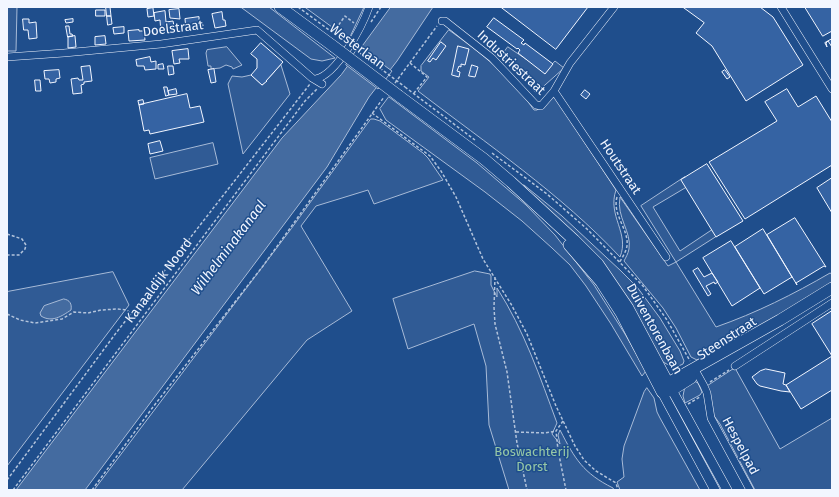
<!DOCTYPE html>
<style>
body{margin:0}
#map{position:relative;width:839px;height:497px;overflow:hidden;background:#1f4e8c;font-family:"Fira Sans",sans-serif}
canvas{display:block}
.frame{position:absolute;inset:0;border:8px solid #f2f6ff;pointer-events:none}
</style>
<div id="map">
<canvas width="839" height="497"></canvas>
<div class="frame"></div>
</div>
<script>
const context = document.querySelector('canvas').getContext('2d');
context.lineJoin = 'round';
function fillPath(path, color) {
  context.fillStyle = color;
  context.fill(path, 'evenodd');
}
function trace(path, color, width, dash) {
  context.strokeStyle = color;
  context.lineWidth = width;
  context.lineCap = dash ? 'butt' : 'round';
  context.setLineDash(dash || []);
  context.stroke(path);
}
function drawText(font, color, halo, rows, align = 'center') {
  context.font = font + ' "Fira Sans",sans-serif';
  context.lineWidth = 3;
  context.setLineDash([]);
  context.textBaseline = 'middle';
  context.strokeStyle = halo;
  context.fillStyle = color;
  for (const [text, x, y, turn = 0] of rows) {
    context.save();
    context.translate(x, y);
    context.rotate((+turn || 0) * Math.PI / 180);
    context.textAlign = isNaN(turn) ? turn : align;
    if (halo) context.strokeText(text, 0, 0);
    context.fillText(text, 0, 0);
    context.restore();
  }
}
const green = new Path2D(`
 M7 7H17L16 51H7Z
 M236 7H269L335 58 322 61 311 59 242 8Z
 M305 7H364L349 39Z
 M449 30C481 53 512 77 534 110H537L554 96 616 190C607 216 630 233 620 257 561 194 487 144 418 91L429 77 421 71V66Z
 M227 47 242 65 233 69 232 67 226 65 220 68 211 69V66H208L206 53 207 50Z
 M508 47 545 72 555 61 564 68 536 93 521 74 502 55Z
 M281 65 290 94 243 154 228 84 232 76 242 77 251 75 262 85Z
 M389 97 477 163 526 205 555 235 594 285 625 334 646 371 642 376 611 324 586 286 570 265 552 248 522 221 485 192 386 120 380 109Z
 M371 119H374L380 121 423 153 428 158 443 180 374 204 368 190 316 206 301 226 352 311 307 340 182 490H94L291 229Z
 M213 143 218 164 155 179 150 158Z
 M685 177 690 185 653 207 680 251 716 227 720 234 676 262 716 327C756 313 794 294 830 273L832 274V283L779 318 697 360 691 357 676 328 663 308 624 261C626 257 628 254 629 249 632 232 616 217 620 197L668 266 676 262 641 206Z
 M524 185 562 216 621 271 637 287 660 318 680 351 684 361 683 364 674 368 663 362Z
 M475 271 490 274 491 276V285L497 297V288C524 330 540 377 557 423L552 434 560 444 558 435 560 430C575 459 583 473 613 488L614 490H509L489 425 486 366 474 324 408 349 393 299Z
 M113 272 129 305 7 466V292Z
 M735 368 780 449 832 418V490H755L720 424 712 413 706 387Z
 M694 381 698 383 702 392 700 395 685 403 683 396 685 386Z
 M647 388 654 398 657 412 660 418 700 490H620L617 482 624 477 622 459 624 446 644 392Z`);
const water = new Path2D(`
 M391 7H433L397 61 369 97 327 167 85 490H16L282 138 341 75Z
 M64 299C70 300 72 304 71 310 62 316 52 323 41 316L40 313 44 306Z`);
const pier = new Path2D(`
 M359 47 392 71 378 89 346 65Z`);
const building = new Path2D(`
 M106 7H110L111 16H107Z
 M501 7H588L556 49Z
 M683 7H760L773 17 803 65 746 101 712 46 696 33 704 23Z
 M805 7H832V31L823 36Z
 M153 8 154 16 148 17 147 9Z
 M179 9 180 19 170 18 169 10Z
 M96 10H105V16H96Z
 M165 11 166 22 173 21 175 31 166 33V32L161 33 160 20 155 21 154 13Z
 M222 12 223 20H225L226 26 215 28 212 14Z
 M107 16H111L112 24 108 25Z
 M199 17V21H202L203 26H200V27L186 29 185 19Z
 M494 18 524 40 521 43 524 45 525 43 553 64 545 74 518 53 520 50 518 48 517 49 487 27Z
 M23 19H29V23L36 22 37 38 29 39 28 30H24Z
 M73 19V22L66 23 65 20Z
 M66 26H69L70 34H72L73 36 68 37Z
 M124 27V33L114 34 113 28Z
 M139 30V31H144L145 40 129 41 128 31Z
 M75 36 76 47 68 48V37Z
 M105 36 106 44 95 45V37Z
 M832 39V47L828 41 826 43 827 47 825 43Z
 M441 42 446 46 436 60 433 58 430 62 428 61Z
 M261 43 283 62 266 81H267L262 85 251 75 257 68V59L251 54Z
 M458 46 469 49 465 65 461 64V67L459 66 457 71 460 72 459 77 452 75Z
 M188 49 189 59H179L180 63 174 64 172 51Z
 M150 57 151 62 156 61V69L145 70 144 66H137L136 60Z
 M163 64 164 69H158V65Z
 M472 65 478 67 475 77 469 76Z
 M90 66 92 81 84 82V84L81 85 82 93 73 94 71 79 78 78 79 80H83L81 67Z
 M168 66H173L174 74 169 75Z
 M214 69 216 82 211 83 208 70Z
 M59 70 60 78 56 79V82L50 83 49 79H45L44 71Z
 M725 70 730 77 727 79 722 72Z
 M35 80H40L41 91H36Z
 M164 87H167L169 95 166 96Z
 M176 89 177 94 169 95 168 91Z
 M787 89 798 107 816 96 832 122V165L745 219 709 162 777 121 765 102Z
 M585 90 590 94 586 99 581 95Z
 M187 94 190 108 200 106 204 122 150 134 149 130 144 131 139 105Z
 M143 100 144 104 139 105 138 101Z
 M160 141 163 151 150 154 148 144Z
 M707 164 743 221 716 237 681 180Z
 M832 178V213L817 188Z
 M795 218 826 267 824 266 796 283 797 285 767 235Z
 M763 229 792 277 764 294 735 247Z
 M731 241 760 288 732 306 703 258Z
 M698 268 704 277 712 273 718 282 715 284 714 282 706 286 711 294 708 296 693 271Z
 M832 311V390L801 409 786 385 832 356 812 324Z
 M766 369 785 373 783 384 786 385 790 392 781 391 760 386 757 384 752 377 760 371Z`);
const path = new Path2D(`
 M298 7 340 38
 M371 22 381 7
 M333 33 345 16 354 23
 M410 63 427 77 414 93
 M395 83 437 26
 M405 87 475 140
 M372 113 430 156 441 171 456 197 483 259 511 304 527 334 556 406 575 446 584 460 596 471 616 483 618 490
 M492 153 547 194 587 229 643 286 667 320 690 361
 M617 197C612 215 629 229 627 246 626 252 622 258 619 263
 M7 234 22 239 26 245 25 249 19 255H7
 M495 277 494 307 495 324 507 372 517 443 527 490
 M7 314 20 320 35 323 62 319 74 312 88 313 101 310 117 309 127 310 131 314
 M710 382 729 370
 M688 404 700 397
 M563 421 556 431 558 450 566 490
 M516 432 545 433 556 431
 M7 480 116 333 310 84
 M13 490 305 101 317 89
 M92 490 153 407 263 266 384 97`);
const street = new Path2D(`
 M781 7 832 89
 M442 21H445L492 58 536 105 541 106 554 91 570 63 614 7
 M7 57 64 53 161 44 257 30 312 78 322 84
 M316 79C337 74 362 27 369 7
 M554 91 666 257
 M735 366 832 303
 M694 368 704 386 707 393 711 418 750 490`);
const secondary = new Path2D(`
 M715 490 662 392 668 383 727 490`);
const primary = new Path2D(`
 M280 7 333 46
 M399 96 484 159 511 182 574 240 598 264 628 308 668 383 780 320 832 288
 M569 245 601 282 621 313 662 392 672 390 691 378`);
const pathBridge = new Path2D(`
 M340 38 405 87`);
const primaryBridge = new Path2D(`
 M333 46 399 96`);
const streetNames = [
 ["Doelstraat",173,29,-7],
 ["Westerlaan",357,47,37],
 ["Industriestraat",511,63,43],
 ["Houtstraat",620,167,56],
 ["Kanaaldijk Noord",159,281,-53],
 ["Duiventorenbaan",654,329,61],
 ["Steenstraat",727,339,-33],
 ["Hespelpad",740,446,62]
];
const parkNames = [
 ["Boswachterij",532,452],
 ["Dorst",532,467]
];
const waterNames = [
 ["Wilhelminakanaal",229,248,-53]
];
fillPath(green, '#305b95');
trace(green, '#a8bbd7', 1);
fillPath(water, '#446ba0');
trace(water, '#a8bbd7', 1);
fillPath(pier, '#1f4e8c');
trace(pier, '#a8bbd7', 1);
fillPath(building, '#3563a3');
trace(building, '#f2f6ff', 1);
trace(street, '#f2f6ff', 8);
trace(secondary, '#f2f6ff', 10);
trace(primary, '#f2f6ff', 12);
trace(path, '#b3c4dc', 1.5, [3, 2]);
trace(street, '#1f4e8c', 7);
trace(secondary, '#1f4e8c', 9);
trace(primary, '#1f4e8c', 11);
trace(primaryBridge, '#f2f6ff', 12, []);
trace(pathBridge, '#b3c4dc', 1.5, [3, 2]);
trace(primaryBridge, '#1f4e8c', 11);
drawText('13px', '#f2f6ff', '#1f4e8c', streetNames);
drawText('13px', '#97c8a6', '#1f4e8c', parkNames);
drawText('italic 14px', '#f2f6ff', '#1f4e8c', waterNames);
</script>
